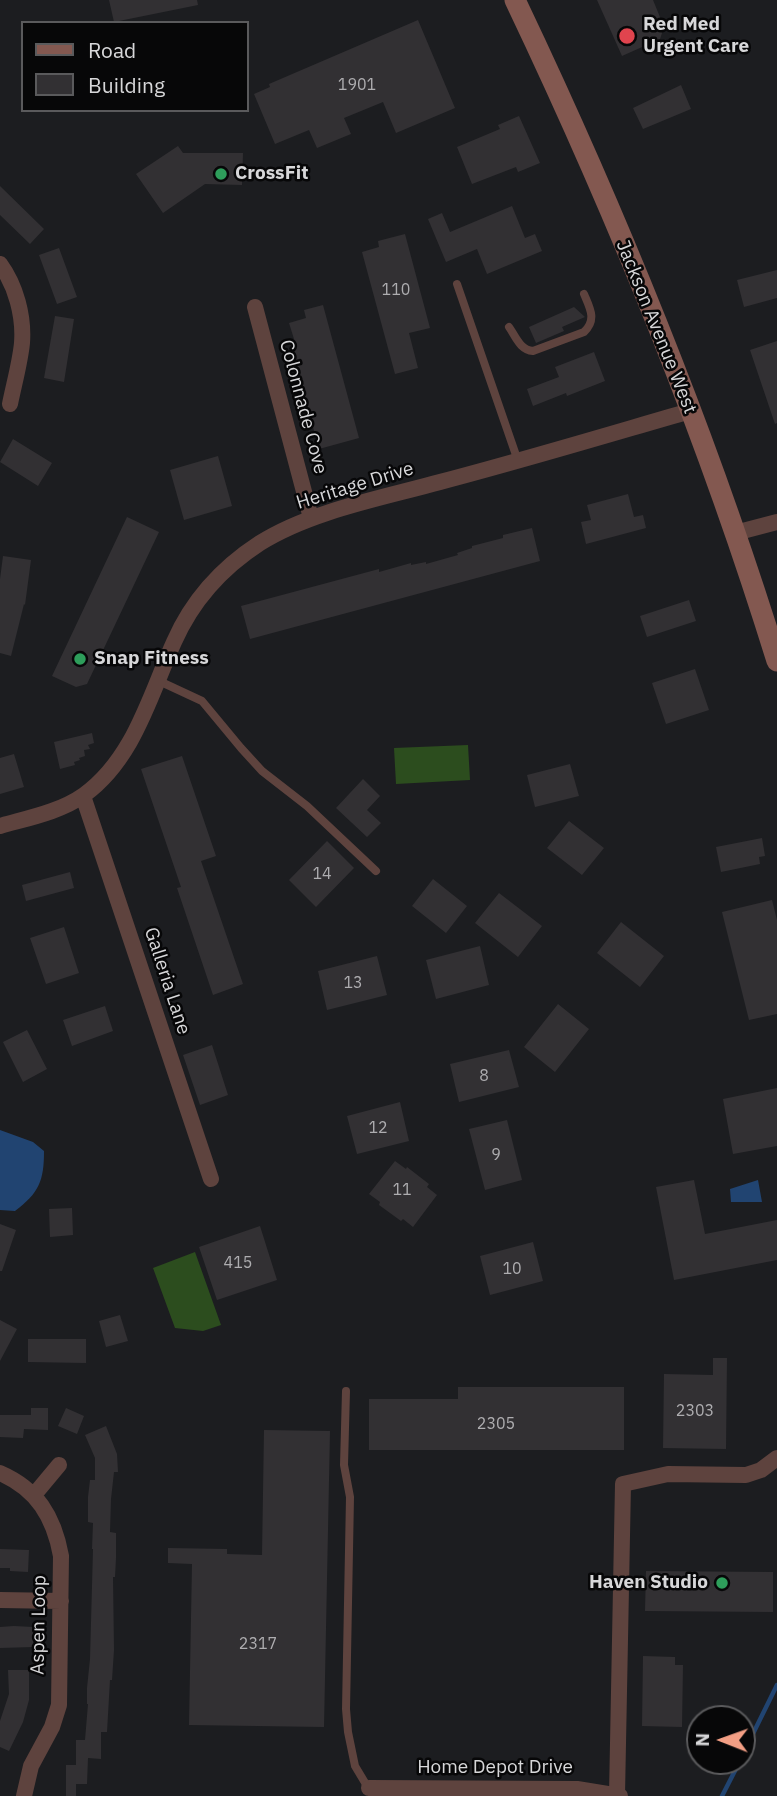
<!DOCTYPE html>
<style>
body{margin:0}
#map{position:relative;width:777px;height:1796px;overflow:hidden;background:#1c1d20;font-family:"IBM Plex Sans",sans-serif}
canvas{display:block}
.legend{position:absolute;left:21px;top:21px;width:228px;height:91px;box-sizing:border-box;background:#070708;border:2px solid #5a5a5c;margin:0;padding:9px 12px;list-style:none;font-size:21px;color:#d7d7d9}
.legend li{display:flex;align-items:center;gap:14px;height:35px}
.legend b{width:35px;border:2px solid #5a5a5c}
.north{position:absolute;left:686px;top:1705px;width:70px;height:70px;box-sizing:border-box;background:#070708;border:2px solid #5a5a5c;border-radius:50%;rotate:271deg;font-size:19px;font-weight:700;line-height:28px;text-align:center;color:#d7d7d9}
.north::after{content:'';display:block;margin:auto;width:24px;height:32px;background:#f39f85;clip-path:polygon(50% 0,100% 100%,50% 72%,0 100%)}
</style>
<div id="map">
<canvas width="777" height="1796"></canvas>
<ul class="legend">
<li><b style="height:9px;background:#835850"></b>Road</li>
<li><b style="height:19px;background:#323033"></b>Building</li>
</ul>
<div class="north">N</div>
</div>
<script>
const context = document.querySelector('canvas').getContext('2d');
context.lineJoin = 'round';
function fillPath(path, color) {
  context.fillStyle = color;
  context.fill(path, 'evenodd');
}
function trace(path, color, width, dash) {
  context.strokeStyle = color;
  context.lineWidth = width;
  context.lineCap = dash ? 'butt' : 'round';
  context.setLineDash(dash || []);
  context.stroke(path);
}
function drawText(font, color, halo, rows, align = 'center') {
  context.font = font + ' "IBM Plex Sans",sans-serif';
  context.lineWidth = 5;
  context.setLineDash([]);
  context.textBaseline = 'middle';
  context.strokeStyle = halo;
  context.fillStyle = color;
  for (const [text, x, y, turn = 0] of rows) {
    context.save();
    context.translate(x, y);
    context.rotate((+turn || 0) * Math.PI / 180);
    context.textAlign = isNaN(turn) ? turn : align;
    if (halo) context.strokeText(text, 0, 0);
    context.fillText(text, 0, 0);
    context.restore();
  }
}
const green = new Path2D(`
 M468 745 470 780 396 784 394 748Z
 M195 1252 221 1325 203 1331 175 1328 153 1268Z`);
const water = new Path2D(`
 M0 1130 33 1142 44 1151C44 1181 39 1193 15 1211L0 1210Z
 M758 1180 762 1202H731L730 1189Z`);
const stream = new Path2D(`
 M742 1756 777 1685
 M722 1796 740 1761`);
const building = new Path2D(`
 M109 0H197L198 5 114 22Z
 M597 0H653L664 27 660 39 622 56Z
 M418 20 455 108 396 133 383 102 344 118 351 134 317 148 309 130 275 144 254 94 270 87 269 84Z
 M681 85 691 109 643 129 633 108Z
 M519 116 540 163 518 172 516 167 472 184 457 147 500 129 498 125Z
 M178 146 183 153H243L242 185 205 184 163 213 136 174Z
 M0 186 44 229 30 244 0 215Z
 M512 206 525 238 535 234 542 251 487 274 477 249 446 262 428 219 442 213 450 232Z
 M405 234 430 328 409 333 418 368 395 374 362 252 379 247 378 241Z
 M59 248 77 297 57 304 39 255Z
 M777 270V298L744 307 737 280Z
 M323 305 359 438 319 449 289 340 294 339 289 323 306 318 304 310Z
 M574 307 585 317 562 327 564 331 536 343 529 327Z
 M55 316 74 319 64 382 44 378Z
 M777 341V423L775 424 750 350Z
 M594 352 605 381 567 396 566 393 533 406 527 389 559 377 555 367Z
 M13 439 52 463 38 486 0 462Z
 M218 456 232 506 184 520 170 470Z
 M628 494 634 517 643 515 646 528 586 544 581 522 591 520 587 505Z
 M127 517 159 532 87 684 76 687 52 676Z
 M532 528 540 561 250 639 241 606 379 569V572L411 563V565L426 562V564L458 555 457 553 472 548V546L503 538V535Z
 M3 556 31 560 25 605 24 604 11 656 0 653V579Z
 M689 600 696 621 647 637 640 616Z
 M695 669 709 710 666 724 652 683Z
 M92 733 94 743 88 745 90 749 84 750 85 756 79 758 80 760 74 762 75 765 60 769 54 742Z
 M14 754 24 787 0 794V758Z
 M182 756 216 856 201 861 243 984 213 995 177 888 181 887 141 769Z
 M570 764 579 796 535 807 527 775Z
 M363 779 380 796 367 810 381 823 367 837 336 808Z
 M569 821 604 848 582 875 547 848Z
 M762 838 765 856 759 857 760 864 721 872 716 847Z
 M327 841 354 868 316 907 289 880Z
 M70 872 74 888 26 901 22 885Z
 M433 879 467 906 446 933 412 906Z
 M499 893 542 926 518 957 475 923Z
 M772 900 777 920V1014L749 1020 722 912Z
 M621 922 664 956 640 987 597 953Z
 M64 927 79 973 46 984 30 938Z
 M480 946 489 985 436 999 426 960Z
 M377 956 387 995 327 1010 318 971Z
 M558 1004 589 1029 555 1072 524 1047Z
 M105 1006 113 1031 72 1046 63 1020Z
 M27 1030 47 1069 23 1082 3 1042Z
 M212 1045 228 1095 200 1105 183 1055Z
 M509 1050 519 1087 459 1102 450 1064Z
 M777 1088V1146L733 1154 723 1099Z
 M400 1102 409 1141 357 1154 347 1116Z
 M507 1120 522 1180 485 1190 469 1129Z
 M395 1161 406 1169 407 1167 429 1184 427 1187 437 1195 413 1227 403 1219 401 1221 379 1205 380 1202 369 1194Z
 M694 1180 705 1234 777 1220V1260L674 1280 656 1187Z
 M72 1208 73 1235 50 1237 49 1209Z
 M0 1224 16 1230 2 1271H0Z
 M260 1226 277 1280 217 1300 199 1247Z
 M533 1242 543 1281 490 1295 480 1256Z
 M120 1315 128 1341 106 1347 99 1321Z
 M0 1320 17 1329 0 1361Z
 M28 1339H86V1363L28 1362Z
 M713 1358H727L726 1449 663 1448 664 1374 713 1375Z
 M458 1387H624V1450H369V1399H458Z
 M31 1408H48V1430L24 1429 23 1438 0 1437V1415H31Z
 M66 1408 84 1416 77 1434 58 1426Z
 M106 1426 117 1454 118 1472H114L111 1499 110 1532 116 1533V1558L115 1577H113L114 1650 112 1680H110L107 1732H101V1759L88 1758 87 1784H76V1796H66V1765H76V1740H85L88 1704H87V1688L90 1659 93 1549H92L93 1523 88 1522V1497L90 1480H95V1458L85 1435Z
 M264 1430 330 1431 324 1727 189 1725 192 1564 168 1563V1548L227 1549V1554L262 1555Z
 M0 1549 29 1550 28 1572 10 1571V1568H0Z
 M646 1571 773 1572V1612L645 1611Z
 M14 1626 33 1627V1647L0 1648V1627Z
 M643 1656 675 1657V1665H683L682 1727 642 1726Z
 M8 1670H29V1700L23 1722 9 1751 0 1747V1721L9 1694Z`);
const service = new Path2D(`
 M457 284 518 461
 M509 327C516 337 520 350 533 351L584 332C597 320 590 308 584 294
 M159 681 202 701 241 748 262 771 307 806 376 871
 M346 1391 344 1465 350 1497 346 1709 348 1732 355 1766 373 1796`);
const minor = new Path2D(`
 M0 264C16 286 24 316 22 343 20 363 14 384 10 404
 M255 307 311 518
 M735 533 777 522
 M83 796 211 1179
 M0 826C28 818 60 812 84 795 134 759 150 695 174 642 192 601 223 567 260 543 311 511 382 498 440 482 524 460 607 435 690 411
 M0 1473C37 1489 54 1517 61 1556L59 1705 52 1727 31 1766 24 1796
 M34 1495 59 1465
 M0 1600 61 1601
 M369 1788 577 1789 620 1796
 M617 1795 623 1484 668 1474 746 1475 761 1470 777 1458`);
const secondary = new Path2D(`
 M515 0C617 214 707 435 777 661`);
const markers = [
 [627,36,9,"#e0444e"],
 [221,174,7,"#2e9e5b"],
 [80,659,7,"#2e9e5b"],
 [722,1583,7,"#2e9e5b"]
];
const numberNames = [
 ["1901",357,85],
 ["110",396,290],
 ["14",322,874],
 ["13",353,983],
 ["8",484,1076],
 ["12",378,1128],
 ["9",496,1155],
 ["11",402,1190],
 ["415",238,1263],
 ["10",512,1269],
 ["2303",695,1411],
 ["2305",496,1424],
 ["2317",258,1644]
];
const poiNames = [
 ["Red Med",643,25],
 ["Urgent Care",643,47],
 ["CrossFit",235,174],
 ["Snap Fitness",94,659],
 ["Haven Studio",708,1583,"right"]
];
const streetNames = [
 ["Jackson Avenue West",656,327,68],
 ["Colonnade Cove",303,407,75],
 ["Heritage Drive",355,486,-17],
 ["Galleria Lane",167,981,72],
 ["Aspen Loop",39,1625,-89],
 ["Home Depot Drive",495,1768]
];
fillPath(green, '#2c4d1e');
fillPath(water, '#214471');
trace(stream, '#214471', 4.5);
fillPath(building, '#323033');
trace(service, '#5e433e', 8);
trace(minor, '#5e433e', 16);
trace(secondary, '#835850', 21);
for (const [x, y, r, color] of markers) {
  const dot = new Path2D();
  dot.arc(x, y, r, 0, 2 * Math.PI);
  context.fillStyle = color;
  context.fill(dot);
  trace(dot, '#070708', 2.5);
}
drawText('16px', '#aeadb0', null, numberNames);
drawText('bold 19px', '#d7d7d9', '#070708', poiNames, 'left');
drawText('19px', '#d7d7d9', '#070708', streetNames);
</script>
